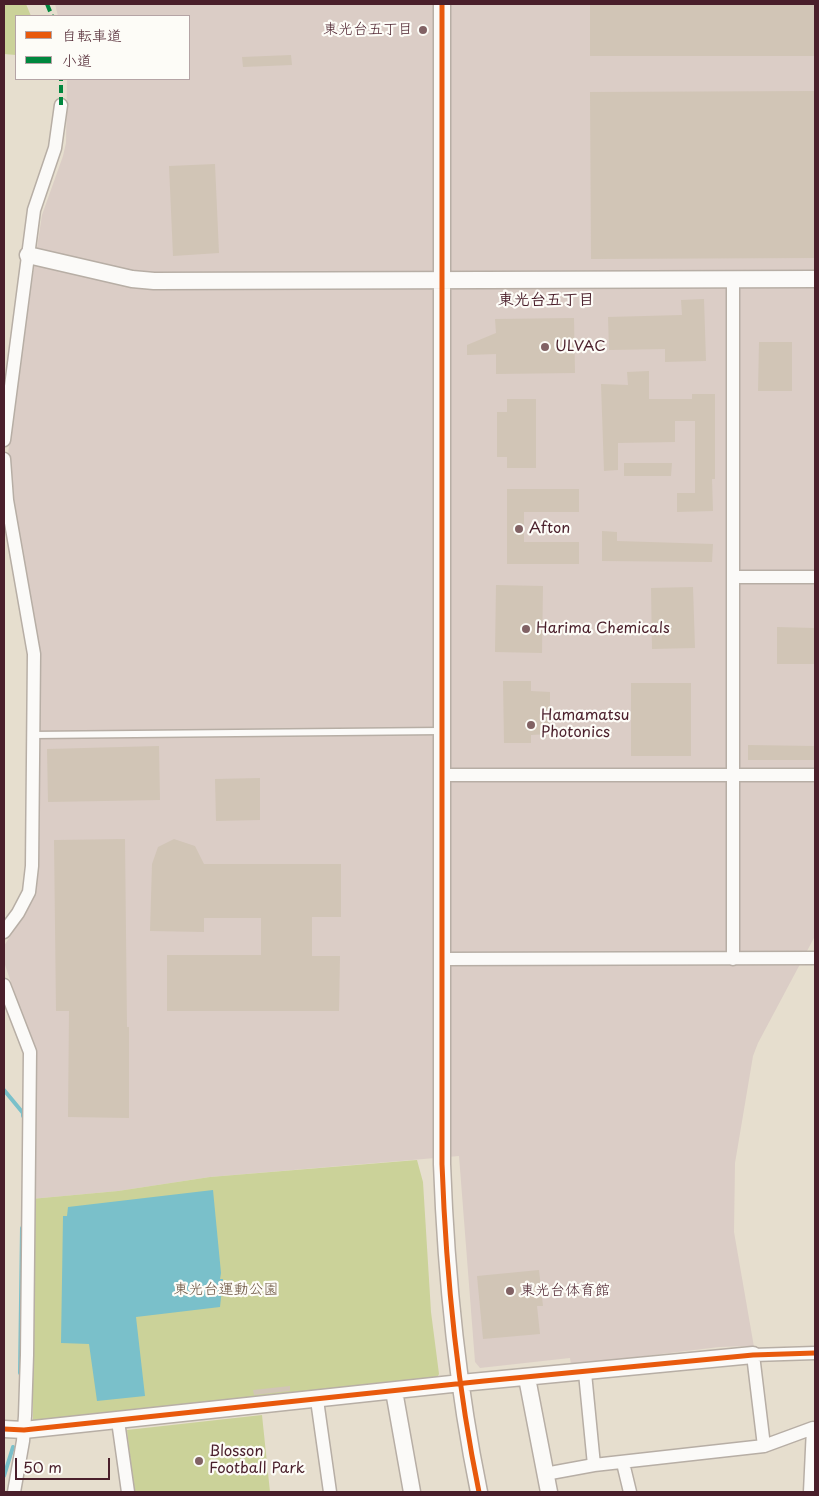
<!DOCTYPE html>
<meta charset="utf-8">
<style>
body{margin:0}
#map{position:relative;width:819px;height:1496px;overflow:hidden;background:#e6dece;font-family:"Playpen Sans","Klee One",sans-serif}
canvas{display:block}
.frame{position:absolute;inset:0;border:5px solid #4a1f2b;pointer-events:none}
.legend{position:absolute;left:15px;top:15px;width:175px;height:65px;box-sizing:border-box;background:#fdfcf7;border:1px solid #b5a4a5;margin:0;padding:6px 9px;list-style:none;font-size:15px;color:#4a1f2b}
.legend li{display:flex;align-items:center;gap:10px;height:25px}
.legend b{width:25px;border:1px solid #b5a4a5}
.scale{position:absolute;left:15px;top:1458px;width:95px;height:22px;box-sizing:border-box;border:2px solid #4a1f2b;border-top:0;padding-left:6px;font-size:15px;line-height:18px;white-space:nowrap;color:#4a1f2b;-webkit-text-stroke:4px #fdfcf7;paint-order:stroke}
</style>
<div id="map">
<canvas width="819" height="1496"></canvas>
<div class="frame"></div>
<ul class="legend">
<li><b style="height:6px;background:#e8590c"></b>自転車道</li>
<li><b style="height:6px;background:#00873e"></b>小道</li>
</ul>
<div class="scale">50 m</div>
</div>
<script>
const context = document.querySelector('canvas').getContext('2d');
context.lineJoin = 'round';
function fillPath(path, color) {
  context.fillStyle = color;
  context.fill(path, 'evenodd');
}
function trace(path, color, width, dash) {
  context.strokeStyle = color;
  context.lineWidth = width;
  context.lineCap = dash ? 'butt' : 'round';
  context.setLineDash(dash || []);
  context.stroke(path);
}
function drawText(font, color, halo, rows, align = 'center') {
  context.font = font + ' "Playpen Sans","Klee One",sans-serif';
  context.lineWidth = 4.5;
  context.setLineDash([]);
  context.textBaseline = 'middle';
  context.strokeStyle = halo;
  context.fillStyle = color;
  for (const [text, x, y, turn = 0] of rows) {
    context.save();
    context.translate(x, y);
    context.rotate((+turn || 0) * Math.PI / 180);
    context.textAlign = isNaN(turn) ? turn : align;
    if (halo) context.strokeText(text, 0, 0);
    context.fillText(text, 0, 0);
    context.restore();
  }
}
const industrial = new Path2D(`
 M55 4H815V936L758 1043 753 1056 735 1163 734 1232 754 1347 749 1346 719 1347 571 1365 570 1358 480 1368 475 1362 459 1156 210 1177 118 1191 31 1199 37 1058 4 962V946L28 908 34 892 38 876 39 648 12 494 8 455 14 399 42 215 63 156 66 143 67 79H189V16H58Z`);
const green = new Path2D(`
 M4 4H26L31 16H16V55L4 54Z
 M417 1160 423 1182 431 1312 439 1374 437 1378 417 1379 403 1385 33 1421 31 1199 118 1191 210 1177Z
 M262 1415 270 1492H134L127 1430Z`);
const water = new Path2D(`
 M213 1190 221 1273 220 1279H223L220 1307 136 1317 145 1396 97 1401 89 1344 61 1343 63 1216H67L68 1207Z`);
const stream = new Path2D(`
 M4 1090 23 1113V1116
 M20 1373 22 1228
 M4 1476 13 1447`);
const building = new Path2D(`
 M590 4H815V56H590Z
 M291 55 292 65 243 67 242 57Z
 M815 91V258L591 259 590 92Z
 M215 164 219 253 173 256 169 166Z
 M704 299 706 361 665 362V349L609 350 608 317 682 315 681 300Z
 M574 318 575 373 496 374V354L467 355V345L496 333 495 319Z
 M759 342H792V391H758Z
 M649 371V399H692V394H715V479H712L713 511 677 512V493H695V421H675V442L618 443V470L604 471 601 384 628 385 627 372Z
 M507 399H536V468H507V457H497V412H507Z
 M624 463H672L671 476H624Z
 M507 489H579V512H524V542H579V564H507Z
 M602 531 617 532V541L713 544 712 562 602 561Z
 M496 585 543 586 542 653 495 652Z
 M693 587 695 648 652 649 651 588Z
 M777 627 815 628V664H777Z
 M503 681H531V691L550 692V734L531 735V743H504Z
 M631 683H691V756H631Z
 M748 745 815 746V760H748Z
 M159 746 160 800 48 802 47 749Z
 M260 778V820L216 821 215 779Z
 M125 839 127 1027H129V1118L68 1117 69 1011H56L54 840Z
 M174 839 195 846 204 864H341V917H312V956H340L339 1011H167V955H261V918H204V932L150 931 152 864 158 847Z
 M539 1270 543 1306H537L540 1334 483 1339 477 1276Z
 M290 1386V1391L254 1395 253 1390Z`);
const service = new Path2D(`
 M33 735 440 731`);
const minor = new Path2D(`
 M4 440 34 210 55 148 61 105
 M4 459 7 500 34 654 32 866 29 892 18 913 4 932
 M734 577H815
 M442 775H815
 M442 959 815 958
 M733 959V279
 M4 985 30 1052 27 1355 25 1416 23 1441 14 1492
 M585 1373 594 1465
 M317 1400 330 1492
 M118 1421 128 1492
 M764 1446 753 1355 815 1353
 M623 1463 630 1492
 M545 1474 594 1465 764 1446 813 1428 810 1492`);
const tertiary = new Path2D(`
 M442 4V1164C446 1274 457 1385 479 1492
 M28 255 132 279 154 281 815 279
 M527 1378 549 1492
 M394 1391 412 1492
 M4 1429 24 1430 461 1383 753 1355`);
const quiet = new Path2D(`
 M47 4 52 16
 M61 105V79`);
const cycleway = new Path2D(`
 M442 4V1164C446 1274 457 1385 479 1492
 M4 1429 24 1430 484 1381 753 1355 815 1353`);
const markers = [
 [423,30,5,"#816264"],
 [545,347,5,"#816264"],
 [519,529,5,"#816264"],
 [526,629,5,"#816264"],
 [531,725,5,"#816264"],
 [510,1291,5,"#816264"],
 [199,1461,5,"#816264"]
];
const poiNames = [
 ["東光台五丁目",413,30,"right"],
 ["ULVAC",555,347],
 ["Afton",529,529],
 ["Harima Chemicals",536,629],
 ["Hamamatsu",541,716],
 ["Photonics",541,733],
 ["東光台体育館",520,1291],
 ["Blosson",209,1452],
 ["Football Park",209,1469]
];
const parkNames = [
 ["東光台運動公園",226,1290]
];
const neighbourhoodNames = [
 ["東光台五丁目",546,301]
];
fillPath(industrial, '#dbcdc6');
fillPath(green, '#cbd299');
fillPath(water, '#7ac0ca');
trace(stream, '#7ac0ca', 4);
fillPath(building, '#d1c5b6');
trace(service, '#b7aea5', 9);
trace(minor, '#b7aea5', 15);
trace(tertiary, '#b7aea5', 19);
trace(service, '#fbfaf8', 6);
trace(minor, '#fbfaf8', 12);
trace(tertiary, '#fbfaf8', 16);
trace(quiet, '#00873e', 4, [8, 4]);
trace(cycleway, '#e8590c', 5);
for (const [x, y, r, color] of markers) {
  const dot = new Path2D();
  dot.arc(x, y, r, 0, 2 * Math.PI);
  context.fillStyle = color;
  context.fill(dot);
  trace(dot, '#fdfcf7', 2);
}
drawText('15px', '#4a1f2b', '#fdfcf7', poiNames, 'left');
drawText('15px', '#6a523f', '#fdfcf7', parkNames);
drawText('bold 16px', '#4a1f2b', '#fdfcf7', neighbourhoodNames);
</script>
